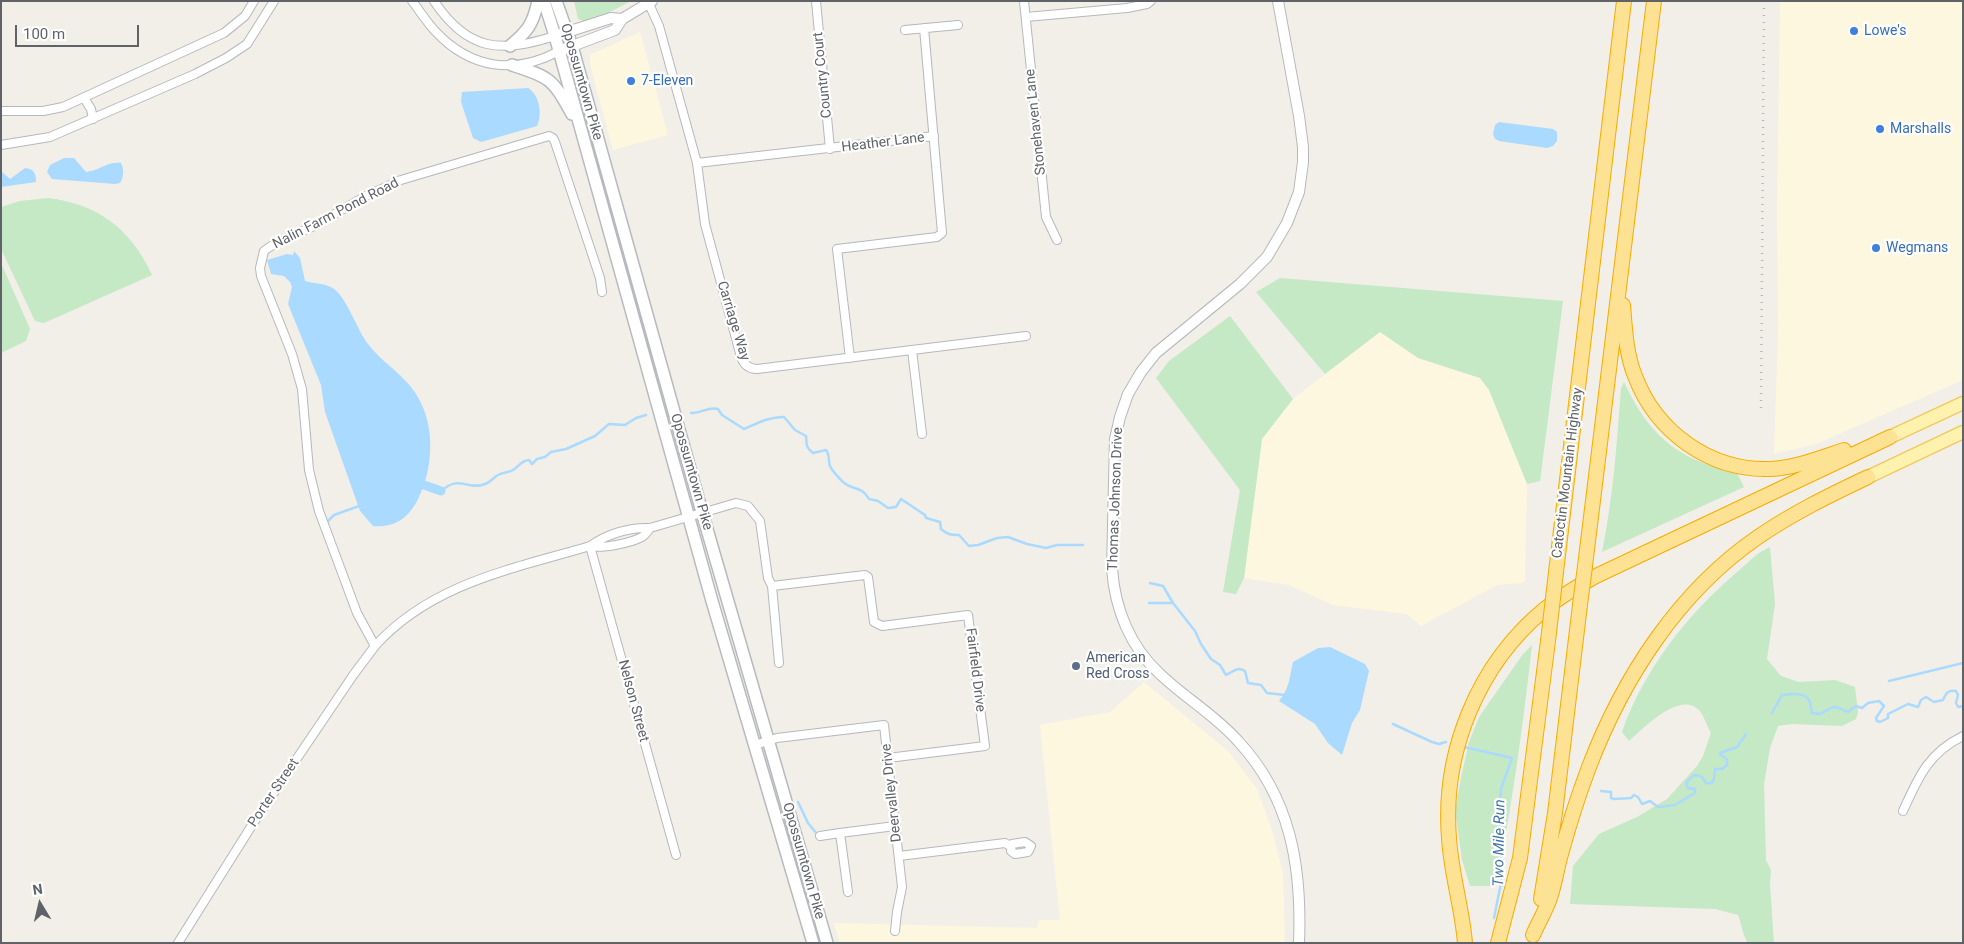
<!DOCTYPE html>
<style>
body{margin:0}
#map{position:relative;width:1964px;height:944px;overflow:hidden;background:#f1efe8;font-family:Roboto,sans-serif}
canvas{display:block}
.frame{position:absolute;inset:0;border:2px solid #5f6368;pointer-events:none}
.north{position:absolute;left:15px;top:879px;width:50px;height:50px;-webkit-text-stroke:4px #fff;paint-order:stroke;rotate:351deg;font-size:14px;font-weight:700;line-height:20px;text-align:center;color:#5f6368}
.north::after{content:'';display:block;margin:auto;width:18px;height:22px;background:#5f6368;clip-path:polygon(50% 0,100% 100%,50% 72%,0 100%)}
.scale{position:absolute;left:15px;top:25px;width:124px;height:22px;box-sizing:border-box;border:2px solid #5f6368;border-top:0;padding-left:6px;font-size:15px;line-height:18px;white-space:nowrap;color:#5f6368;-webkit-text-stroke:4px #fff;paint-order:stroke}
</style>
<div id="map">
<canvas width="1964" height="944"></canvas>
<div class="frame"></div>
<div class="north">N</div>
<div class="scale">100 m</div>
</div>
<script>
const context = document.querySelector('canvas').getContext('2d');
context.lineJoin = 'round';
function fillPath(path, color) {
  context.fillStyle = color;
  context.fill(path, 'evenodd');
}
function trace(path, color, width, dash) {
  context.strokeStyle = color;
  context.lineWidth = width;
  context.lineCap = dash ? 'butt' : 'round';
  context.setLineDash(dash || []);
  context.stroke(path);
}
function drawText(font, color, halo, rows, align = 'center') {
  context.font = font + ' Roboto,sans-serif';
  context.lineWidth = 4.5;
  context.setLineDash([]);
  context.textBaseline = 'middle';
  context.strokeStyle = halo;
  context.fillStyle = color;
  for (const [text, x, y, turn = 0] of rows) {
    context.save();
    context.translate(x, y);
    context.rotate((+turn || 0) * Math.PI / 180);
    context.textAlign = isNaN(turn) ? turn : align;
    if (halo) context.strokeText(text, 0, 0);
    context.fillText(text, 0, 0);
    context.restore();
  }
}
const commercial = new Path2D(`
 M1780 1H1963V380L1816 444 1774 454 1778 335 1777 210Z
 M640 32 668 135 613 150 590 64V55Z
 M1380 332 1418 358 1480 378 1488 387 1527 484 1525 581 1520 583 1497 585 1421 626 1407 614 1333 605 1289 585 1244 578 1262 439 1293 399Z
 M1144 682 1228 751 1257 789 1272 830 1283 873 1285 943H840L834 923 1037 928 1039 920H1060L1040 725 1110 712Z`);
const green = new Path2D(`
 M574 1H631L589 23 578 19Z
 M48 198C98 204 131 229 152 275L44 323 35 321 1 249V207L20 201Z
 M1 263 30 329 26 341 1 353Z
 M1280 278 1563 301 1540 481 1527 484 1489 390 1480 378 1418 358 1380 332 1325 374 1256 292Z
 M1230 316 1293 399 1262 439 1244 578 1236 594 1223 592 1240 490 1156 378 1169 361Z
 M1624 382C1642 420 1662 447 1703 463 1713 467 1725 469 1736 471L1744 487 1602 552C1613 498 1617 443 1621 388Z
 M1770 547 1775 604 1767 659 1781 676 1799 682 1835 680 1855 687 1858 712 1856 719 1842 726 1792 724 1778 726 1770 748 1764 784 1766 860 1771 870 1770 884 1774 943H1748C1742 934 1742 925 1738 915L1715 909 1570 904 1573 866 1599 834 1637 817 1667 799 1697 766 1703 756 1711 733C1707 726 1704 715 1698 709 1678 692 1644 728 1629 741L1622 732C1644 669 1687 615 1737 572 1751 561 1753 555 1770 547Z
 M1532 645C1523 726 1512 806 1496 886H1470L1462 860 1455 810 1461 778 1469 742 1479 717 1523 654Z`);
const water = new Path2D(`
 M528 88C539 94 543 114 537 126L481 142 473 138 461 102 462 92Z
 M1499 122 1553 129 1557 132V141L1553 146 1547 148 1499 141 1495 139 1493 134 1495 125Z
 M64 158H74L86 172C99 171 107 161 121 163 124 169 124 177 120 183L115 184 52 179 47 172 50 165Z
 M25 168C34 169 36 173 36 182L1 187V171L10 179Z
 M294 251 300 258 305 281C315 284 326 283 334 289 347 298 357 330 368 344 380 360 398 371 411 387 436 418 435 465 418 499 409 518 394 528 373 526L360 511 325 412 321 385 288 304 292 287 290 282 284 276 271 274 267 260 287 254 293 255Z
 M1330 647 1365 664 1369 671 1360 710 1352 723 1342 755 1328 743 1315 724 1279 701C1290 687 1289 679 1293 662L1318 648Z`);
const stream = new Path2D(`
 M691 413C701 414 708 406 718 409L722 415 744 429C756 424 771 416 784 417L795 430 806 436C807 444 805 447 813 453L826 450C830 455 828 460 830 466 832 471 839 478 843 482 853 491 861 485 869 499L878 501 888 508 896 507 901 499 925 515 926 518 940 522 941 529C948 535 951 535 959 535L969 546 978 545 997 538 1008 537 1027 544 1046 548 1057 545H1083
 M441 491C461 474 466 491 485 484 491 482 494 477 498 475 503 472 508 473 513 470 518 467 522 460 529 460L532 464 537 459 545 457 551 452 566 449 595 436 609 424 625 425 636 418 646 415
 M328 521 334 515 359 506
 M1150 583 1163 586 1173 603 1195 631 1201 644 1211 659 1220 665 1226 675C1233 672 1237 666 1245 671L1248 683 1261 685 1267 693 1285 695
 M1149 603H1173
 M1889 681 1963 663
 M1772 713 1782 695C1790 694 1805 692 1809 700 1811 703 1811 709 1812 713L1820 714C1835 706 1832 704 1848 712L1856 706 1862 708 1868 703 1879 701 1884 706 1876 718 1877 721 1880 722 1888 718V714L1908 704 1918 707 1921 700 1926 697 1934 702 1943 700C1946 693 1948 690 1956 691L1958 695 1956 703 1958 707 1963 706
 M1393 724 1432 742 1439 744 1446 742
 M1464 747 1512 758 1501 789 1499 818 1501 883 1494 918
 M1601 791 1611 792V798L1614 799 1631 798 1634 795 1638 797 1642 804 1650 801 1658 807 1675 805 1695 793V789L1688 788 1686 783 1694 775 1701 776 1706 783H1712L1714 779 1715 769H1722L1727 765V759L1721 755 1720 753 1737 747 1746 734
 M798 802 808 823 817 834`);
const canal = new Path2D(`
 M424 485 441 491`);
const minor = new Path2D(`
 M412 1C420 11 427 23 436 32 471 69 515 75 559 51
 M434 1C468 52 501 53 555 36
 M816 1 830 149
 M1024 1 1046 217 1057 240
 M649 4 659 26 697 163 705 224 741 357C744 365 749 369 757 369L1026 336
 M1026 17 1127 8 1147 4 1151 1
 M905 30 958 25
 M84 98 91 109 93 119
 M1 111H43L63 107 224 33 245 16 254 1
 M1 145 50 137 195 74 226 58 247 44 274 1
 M697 163 934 136
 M602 292 600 278 555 142 553 138 549 136 401 180 366 196 312 227 277 242 264 251 260 268 261 276 292 354 302 389 309 470 319 511 357 613 375 646C432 583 513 569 590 546 607 534 630 527 650 528L736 503 748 506 760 521 768 578 772 586 865 575 868 577 874 622 882 626 968 615 985 746 888 758
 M912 350 922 434
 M850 358 837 249 937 237 942 233 924 28
 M590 546 676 855
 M590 546C603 549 630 543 642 537 645 535 648 531 650 528
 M772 586 779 663
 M755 745 777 738 884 725 902 887 897 912 895 931
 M1903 811C1918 778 1928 753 1963 736
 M820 836 840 833
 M1025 842 1031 846 1028 852 1015 854 1011 851 1012 844Z
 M899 856 1005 843 1010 846
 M848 892 840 833 895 826
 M178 943 254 822 354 674 375 646`);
const tertiary = new Path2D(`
 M1278 1 1299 116 1303 147V162L1299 192 1287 223 1267 257 1240 284 1156 353 1141 372 1128 394 1120 417 1115 439 1112 569C1115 609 1130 647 1160 674 1185 698 1215 715 1238 741 1291 798 1302 867 1299 943
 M561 34 611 18 622 19
 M559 51 615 30 622 19 652 1`);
const secondary = new Path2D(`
 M544 1 555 36 712 601 813 943
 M556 1 572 46 702 512 827 943
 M510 46C528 31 533 24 538 1
 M512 65C551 78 552 78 572 114`);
const primary = new Path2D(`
 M1890 437 1963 403
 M1868 477 1963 432`);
const motorway = new Path2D(`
 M1623 305C1625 329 1626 354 1635 376 1656 432 1710 471 1770 469 1795 468 1820 458 1844 450
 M1585 566 1654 1
 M1556 572 1624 1
 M1541 899 1555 813 1580 605
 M1533 935C1538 923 1546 910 1550 898 1555 883 1557 868 1561 854 1569 825 1578 796 1589 767 1623 678 1678 592 1758 537 1793 513 1830 495 1868 477
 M1465 943C1462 907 1451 873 1449 838 1442 752 1478 664 1545 609 1561 596 1578 586 1596 576L1890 437
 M1498 943 1520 858 1548 641`);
const rail = new Path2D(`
 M1761 408 1764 1`);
const motorwayBridge = new Path2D(`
 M1580 605 1585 566
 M1548 641 1556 572`);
const markers = [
 [1854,31,5,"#3f7fe0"],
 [631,81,5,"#3f7fe0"],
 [1880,129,5,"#3f7fe0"],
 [1876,248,5,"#3f7fe0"],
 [1076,666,5,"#5c6f8a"]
];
const shopNames = [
 ["Lowe's",1864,31],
 ["7-Eleven",641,81],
 ["Marshalls",1890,129],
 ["Wegmans",1886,248]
];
const streetNames = [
 ["Country Court",823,75,-96],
 ["Opossumtown Pike",581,82,74],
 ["Stonehaven Lane",1036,122,-96],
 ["Heather Lane",883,143,-7],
 ["Nalin Farm Pond Road",336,214,-27],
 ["Carriage Way",733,321,73],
 ["Opossumtown Pike",691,472,74],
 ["Catoctin Mountain Highway",1568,473,-83],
 ["Thomas Johnson Drive",1116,499,-88],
 ["Fairfield Drive",975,670,83],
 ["Nelson Street",633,701,75],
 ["Porter Street",274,793,-56],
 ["Deervalley Drive",892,793,-96],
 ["Opossumtown Pike",803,861,74]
];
const serviceNames = [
 ["American",1086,658],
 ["Red Cross",1086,674]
];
const waterNames = [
 ["Two Mile Run",1500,843,-89]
];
fillPath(commercial, '#fef7e0');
fillPath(green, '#c5e8c5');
fillPath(water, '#aadaff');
trace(stream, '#aadaff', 2.5);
trace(canal, '#aadaff', 9);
trace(minor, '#b5b8bc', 10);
trace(tertiary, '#b5b8bc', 12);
trace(secondary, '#b6babf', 14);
trace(primary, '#f2c960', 15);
trace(motorway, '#f9ab00', 16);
trace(minor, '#fff', 8);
trace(tertiary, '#fff', 10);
trace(secondary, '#fff', 11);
trace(primary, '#fff2af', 12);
trace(motorway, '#fde293', 14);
trace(rail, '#b6b7b8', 2.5, [1, 6]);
trace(motorwayBridge, '#f9ab00', 16, []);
trace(motorwayBridge, '#fde293', 14);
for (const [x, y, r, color] of markers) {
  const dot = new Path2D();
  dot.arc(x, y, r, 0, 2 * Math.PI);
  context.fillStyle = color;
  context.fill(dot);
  trace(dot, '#fff', 2);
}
drawText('14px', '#366cbe', '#fff', shopNames, 'left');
drawText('14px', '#5f6368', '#fff', streetNames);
drawText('14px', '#4e5e75', '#fff', serviceNames, 'left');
drawText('italic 15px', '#4174aa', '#fff', waterNames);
</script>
